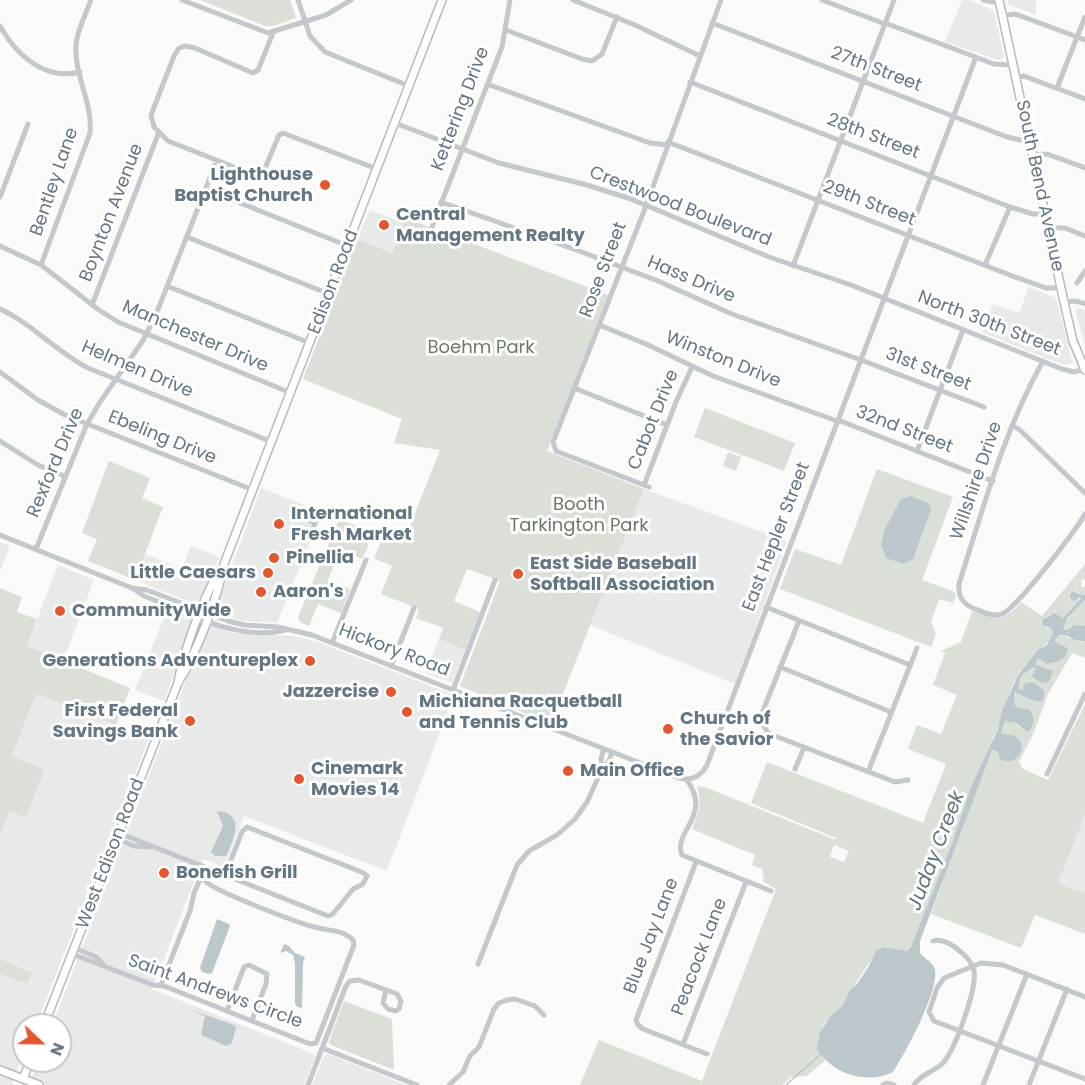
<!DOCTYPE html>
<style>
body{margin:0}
#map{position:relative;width:1085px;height:1085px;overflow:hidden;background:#fafaf8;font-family:Poppins,sans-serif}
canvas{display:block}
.north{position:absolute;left:12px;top:1013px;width:60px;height:60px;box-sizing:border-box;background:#fff;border:2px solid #c1c8cd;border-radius:50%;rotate:112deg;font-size:16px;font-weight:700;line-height:24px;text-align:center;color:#657683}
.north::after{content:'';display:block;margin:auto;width:21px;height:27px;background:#e4572e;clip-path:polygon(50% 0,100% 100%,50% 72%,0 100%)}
</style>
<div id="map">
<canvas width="1085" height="1085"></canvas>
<div class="north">N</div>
</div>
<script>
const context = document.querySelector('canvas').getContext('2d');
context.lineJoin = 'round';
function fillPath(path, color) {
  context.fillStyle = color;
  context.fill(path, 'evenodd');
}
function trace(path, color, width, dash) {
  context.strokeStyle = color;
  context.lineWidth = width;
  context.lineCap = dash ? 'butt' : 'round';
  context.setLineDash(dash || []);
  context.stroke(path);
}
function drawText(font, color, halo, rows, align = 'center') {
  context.font = font + ' Poppins,sans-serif';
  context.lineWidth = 6;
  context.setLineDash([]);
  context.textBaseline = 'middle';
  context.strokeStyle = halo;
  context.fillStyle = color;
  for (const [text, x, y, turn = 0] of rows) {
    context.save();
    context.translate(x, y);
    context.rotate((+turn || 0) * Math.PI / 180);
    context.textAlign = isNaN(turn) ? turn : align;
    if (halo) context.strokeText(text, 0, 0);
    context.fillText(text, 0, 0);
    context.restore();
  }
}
const built = new Path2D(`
 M962 0H969L994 11 1004 57 1002 59 998 60 945 42Z
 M1008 0H1036V15L1008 4Z
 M370 210 404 223 392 253 357 239Z
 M1029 287 1056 298 1073 363 1066 365 1053 361 982 332 993 304 1019 313Z
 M1080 308 1085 310V346L1075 310Z
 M261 488 322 512 277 623 243 621 217 613 216 609Z
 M644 489 787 541 735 684 590 625Z
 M0 542 10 546 0 572Z
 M191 546 219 557 202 603 197 605 135 580 145 554 182 569Z
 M58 565 94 580 63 661 27 646Z
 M167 610 191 618 194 623 164 701 135 690Z
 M211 625 235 633 293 636 315 641 454 695 387 871 244 816 227 860 221 866 203 859 152 989 316 1055 304 1085H29L38 1061H60V1025H52L206 629Z
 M439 639 465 650 452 683 425 673Z
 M36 694 149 738 36 1025H24V1051L12 1085H0V974L27 984 31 971 0 959V834L10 810 26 816 37 766 12 756Z
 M1085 815V893L1058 883Z
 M328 1054 406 1085H312L324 1056Z`);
const green = new Path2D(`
 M200 0H290L296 18 273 26H265Z
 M406 218 608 295 547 451 644 489 551 724 460 686 500 581 467 569 454 601 480 612 465 650 439 639 443 628 416 618 419 609 381 594 392 566 374 558 383 537 403 544 440 450 394 443 402 419 303 379 357 239 392 253Z
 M705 408 795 443 784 471 694 437Z
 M728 452 741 457 736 471 723 466Z
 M109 461 150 478 142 498 163 507 135 580 88 561 97 539 82 533Z
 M877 469 953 497 922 580 953 591 956 594 953 603 939 599 931 622 936 634 931 647 780 589 795 549 841 565Z
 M339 519 366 530 368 547 362 559 340 550 328 580 350 589 341 613 318 604 309 626 300 622 298 617Z
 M1085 564V580L1082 578 1081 587H1085V594L1083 595 1075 591 1069 593 1070 598 1081 597 1063 618C1053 615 1053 611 1043 619L1047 628H1050L1053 633C1046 647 1034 657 1023 668 1012 678 1003 714 998 728 996 733 993 736 992 741 992 744 992 747 992 750L998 752 1000 759C1009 761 1013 762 1019 754L1011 735 1001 733 1005 721 1016 723 1020 728 1028 709 1017 708 1013 702 1016 692 1031 700 1041 702 1044 690 1036 685 1021 690 1017 689 1021 676 1034 667 1036 668 1032 676 1035 679 1049 671 1035 665 1038 658 1048 664 1058 644 1055 640 1059 635C1068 637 1076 641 1085 642V658L1072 653 1048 694 1034 732 1019 762 1023 769 1048 780 1085 704V815L1058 883 1085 893V934L1035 915 1021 948 931 914 944 879 911 947 907 951 884 947C867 962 855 985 843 1004 837 1014 822 1021 820 1034 818 1042 820 1054 825 1061L806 1076 791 1077 782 1085H580L599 1040 702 1081 776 889 764 882 762 869 752 865 755 855 692 829C699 809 702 807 697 786L707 788 836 840V838L751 803 767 762 923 823 946 764 908 749 917 725 941 734 957 695 933 685 945 653 941 651 961 642 972 611C996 618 1003 624 1021 602L1042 616ZM834 845 849 851 844 862 830 857Z
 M0 588 22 597 17 612 37 619 27 646 130 688 116 725 36 694 12 756 37 766 44 771 26 817 10 811 0 834Z
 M1085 600V626H1071L1067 630 1063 629 1067 618Z
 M0 959 32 972 27 984 0 974Z
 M344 1001 392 1019 394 1070 331 1045 329 1042Z`);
const water = new Path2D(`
 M911 496 928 503 931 509 913 559 904 564 886 558 881 544 885 529 901 499Z
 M294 508 301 510 304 515 308 517 314 514 318 515 319 519 312 537 309 535 312 524 293 516 292 510Z
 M1072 591 1083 595 1085 594V600L1067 618 1063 629 1067 630 1074 625 1085 626V642L1072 639 1068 636 1059 635 1055 640 1058 644 1067 648 1066 656 1056 662 1047 664 1038 658 1035 665 1053 671 1049 682C1043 684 1037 681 1032 676L1036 668 1034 667 1021 676 1018 689 1023 690 1024 684 1032 682 1044 690V698L1041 702 1031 700 1015 692 1014 704 1018 708 1028 709C1036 716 1035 724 1028 732L1016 723 1005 721 1001 733C1006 735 1012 734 1016 737 1029 746 1017 768 1000 759L998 752 992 750 920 941V953C925 959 933 962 935 970 939 991 905 1054 893 1072 867 1085 832 1074 817 1049L820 1032 830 1017 842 1006 851 989 857 984 869 966 876 951 884 947 907 951 911 947 953 841 971 787 998 729 1002 711 1018 675 1038 650 1046 646 1053 633 1051 628 1042 625 1043 619 1054 613 1063 618 1081 598 1079 597 1075 601 1072 600 1069 596Z
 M217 811C246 813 234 839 226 856H215L211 852 223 826Z
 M217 919 229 924 230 926 212 973 209 974 202 972 200 968Z
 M284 944 289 946 295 953 305 957 303 963 302 1008 297 1007 295 1003V964L293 955 286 951 280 953Z
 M188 1009 234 1025 236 1028 232 1043 226 1046 201 1035 205 1016Z`);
const stream = new Path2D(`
 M786 1085 821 1054`);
const minor = new Path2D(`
 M182 0 268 33 326 15 351 0
 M298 0 310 36 325 52 409 86
 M573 0 635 25 700 56
 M822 0 885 24
 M983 0 993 2 999 1
 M1002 16 1014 14 1021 16 1085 40
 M712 23 1007 137 1020 140 1029 138
 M885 23 994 64 1013 65
 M0 26C16 55 45 81 80 72
 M506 30 582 59 592 61 602 54 617 17
 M273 33 258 70 253 73 195 48 185 46 179 48 174 56 151 115 154 127 168 141 257 176 263 173 279 135 283 133 377 169
 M1016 78 1024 76 1085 99
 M690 82 1010 207 1033 214H1045
 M487 84 650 143 667 145
 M1057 88 1085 17
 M395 123 499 163 587 185 631 199 769 257 851 285 1062 369 1074 372 1085 369
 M668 142 1015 277 1046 288H1061
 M1032 155 1047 154 1085 168
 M205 189 348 246
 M0 197 28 124
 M441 202 582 252 658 281 732 314 861 360 984 407
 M432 227 502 47 510 0
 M1048 228H1065L1085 236
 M187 237 329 294
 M0 246 41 265 99 310 118 322 291 393
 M41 265 90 133C93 103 74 75 76 45 77 30 86 14 91 0
 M985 265 1010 207
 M793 266 894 0
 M1077 283 1085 271
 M167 286 310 343
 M1064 302 1076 301 1085 304
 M92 305 159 132
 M0 309C33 324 56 352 88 368L272 442
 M599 325 646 344 713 376 837 421
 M1043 361C1004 430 983 509 959 584 958 597 963 604 975 609 983 612 993 617 1002 614 1016 609 1076 530 1085 514
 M0 372 38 400 65 415 253 490
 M574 388 667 425
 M838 420 993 481
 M1012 425 1020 430 1085 493
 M0 441 38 465 64 476
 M917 451 963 330
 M644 485 676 402 692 367
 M649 487 556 451 553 442 644 211 721 0
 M0 535 132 588 144 596C188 613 238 642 286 630
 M36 549 87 424 100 402 142 342 155 317 215 165
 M132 588 147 590 228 621 244 625 278 627 312 635 679 778C692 781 700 777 707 765L976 57
 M766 607 910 665
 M332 643 366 560
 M391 666 414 608
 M780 667 891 712
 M453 690 495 580
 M763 725 768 733 775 736 895 782 908 780
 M763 725 762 713 799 621
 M602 769 601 758 604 749
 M795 769 804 748
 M868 772 917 648
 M1047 774 1085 694
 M686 779C714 815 672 832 682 855L771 891
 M247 827 364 873 367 876 363 884 353 889 333 914 328 916 225 875 242 832Z
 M119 833 225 875
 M117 839 134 846 150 847
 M696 862 636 1020 638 1025 643 1029 707 1054
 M75 948 96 957 103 964
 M72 954 153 985 164 986 310 1044 316 1043 354 945 353 940C343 929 327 931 314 927 296 922 216 892 205 881 202 877 204 872 205 867
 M478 964 517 865 529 851 557 835 575 819 587 802 602 769 609 761 612 752
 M161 985 190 911 194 893 202 875
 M1085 997 1003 965 981 963 944 978 937 988 929 1012 934 1021 1085 1079
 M227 1011 244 967 249 965 267 974 266 984 252 1020
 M683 1044 746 882
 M322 1048 417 1085
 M308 1085 346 986 350 981 359 980 397 994 401 1001 399 1009 396 1011 388 1009 383 1003 386 990
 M449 1085 463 1072 470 1056 479 1047 494 1009 499 1003 507 1000 515 999 535 1006 544 1015
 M883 1085 887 1083 894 1085
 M914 1085C922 1073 934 1072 943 1063 955 1050 977 989 974 971 973 963 967 957 961 952 954 946 942 938 933 941
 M983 1085 1027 974
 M1029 1085 1067 989`);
const major = new Path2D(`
 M999 0 1064 302 1073 341 1085 370
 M178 683C197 652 217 600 224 564L442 0
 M44 1025 178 683C183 652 204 595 221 569
 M0 1070 39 1085
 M23 1079 30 1061`);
const markers = [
 [325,185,6,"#e4572e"],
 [384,225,6,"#e4572e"],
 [279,524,6,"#e4572e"],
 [274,558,6,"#e4572e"],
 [268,573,6,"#e4572e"],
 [518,574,6,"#e4572e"],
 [261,592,6,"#e4572e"],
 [60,611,6,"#e4572e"],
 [310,661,6,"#e4572e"],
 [391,692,6,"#e4572e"],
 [407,712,6,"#e4572e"],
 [190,721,6,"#e4572e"],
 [668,729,6,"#e4572e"],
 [568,771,6,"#e4572e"],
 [299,779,6,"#e4572e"],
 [164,873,6,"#e4572e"]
];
const streetNames = [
 ["27th Street",876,70,21],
 ["Kettering Drive",461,109,-69],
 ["28th Street",873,137,21],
 ["Bentley Lane",55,182,-71],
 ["South Bend Avenue",1039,186,78],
 ["29th Street",869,204,21],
 ["Crestwood Boulevard",680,207,21],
 ["Boynton Avenue",112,213,-69],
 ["Rose Street",604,270,-69],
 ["Hass Drive",691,280,23],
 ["Edison Road",334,282,-69],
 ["North 30th Street",989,324,21],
 ["Manchester Drive",195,337,23],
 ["Winston Drive",723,360,22],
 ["Helmen Drive",137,370,23],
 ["31st Street",928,370,21],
 ["Cabot Drive",654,420,-68],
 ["32nd Street",904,430,21],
 ["Ebeling Drive",162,438,22],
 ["Rexford Drive",56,463,-67],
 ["Willshire Drive",977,481,-71],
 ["East Hepler Street",777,537,-69],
 ["Hickory Road",394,651,21],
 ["West Edison Road",111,854,-69],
 ["Blue Jay Lane",652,936,-69],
 ["Peacock Lane",700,957,-69],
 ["Saint Andrews Circle",215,992,20]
];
const poiNames = [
 ["Lighthouse",313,175,"right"],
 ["Baptist Church",313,196,"right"],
 ["Central",396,215],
 ["Management Realty",396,236],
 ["International",291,514],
 ["Fresh Market",291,535],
 ["Pinellia",286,558],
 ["East Side Baseball",530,564],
 ["Softball Association",530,585],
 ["Little Caesars",256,573,"right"],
 ["Aaron's",273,592],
 ["CommunityWide",72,611],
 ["Generations Adventureplex",298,661,"right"],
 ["Jazzercise",379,692,"right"],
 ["Michiana Racquetball",419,702],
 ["and Tennis Club",419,723],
 ["First Federal",178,711,"right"],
 ["Savings Bank",178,732,"right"],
 ["Church of",680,719],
 ["the Savior",680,740],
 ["Cinemark",311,769],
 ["Movies 14",311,790],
 ["Main Office",580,771],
 ["Bonefish Grill",176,873]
];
const parkNames = [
 ["Boehm Park",481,348],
 ["Booth",579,505],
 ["Tarkington Park",579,526]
];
const waterNames = [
 ["Juday Creek",937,851,-69]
];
fillPath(built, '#e8e9e9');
fillPath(green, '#dadfd7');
fillPath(water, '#bbc7cb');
trace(stream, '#bbc7cb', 1.5);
trace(major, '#b5babe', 10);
trace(minor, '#c3c8cc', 5);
trace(major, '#fff', 7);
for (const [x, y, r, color] of markers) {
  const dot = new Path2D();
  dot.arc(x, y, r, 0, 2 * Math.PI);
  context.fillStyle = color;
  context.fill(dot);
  trace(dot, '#fff', 2);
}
drawText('18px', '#657683', '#fff', streetNames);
drawText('bold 18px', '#657683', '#fff', poiNames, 'left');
drawText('18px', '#687a64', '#fff', parkNames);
drawText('italic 20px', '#60757c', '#fff', waterNames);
</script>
